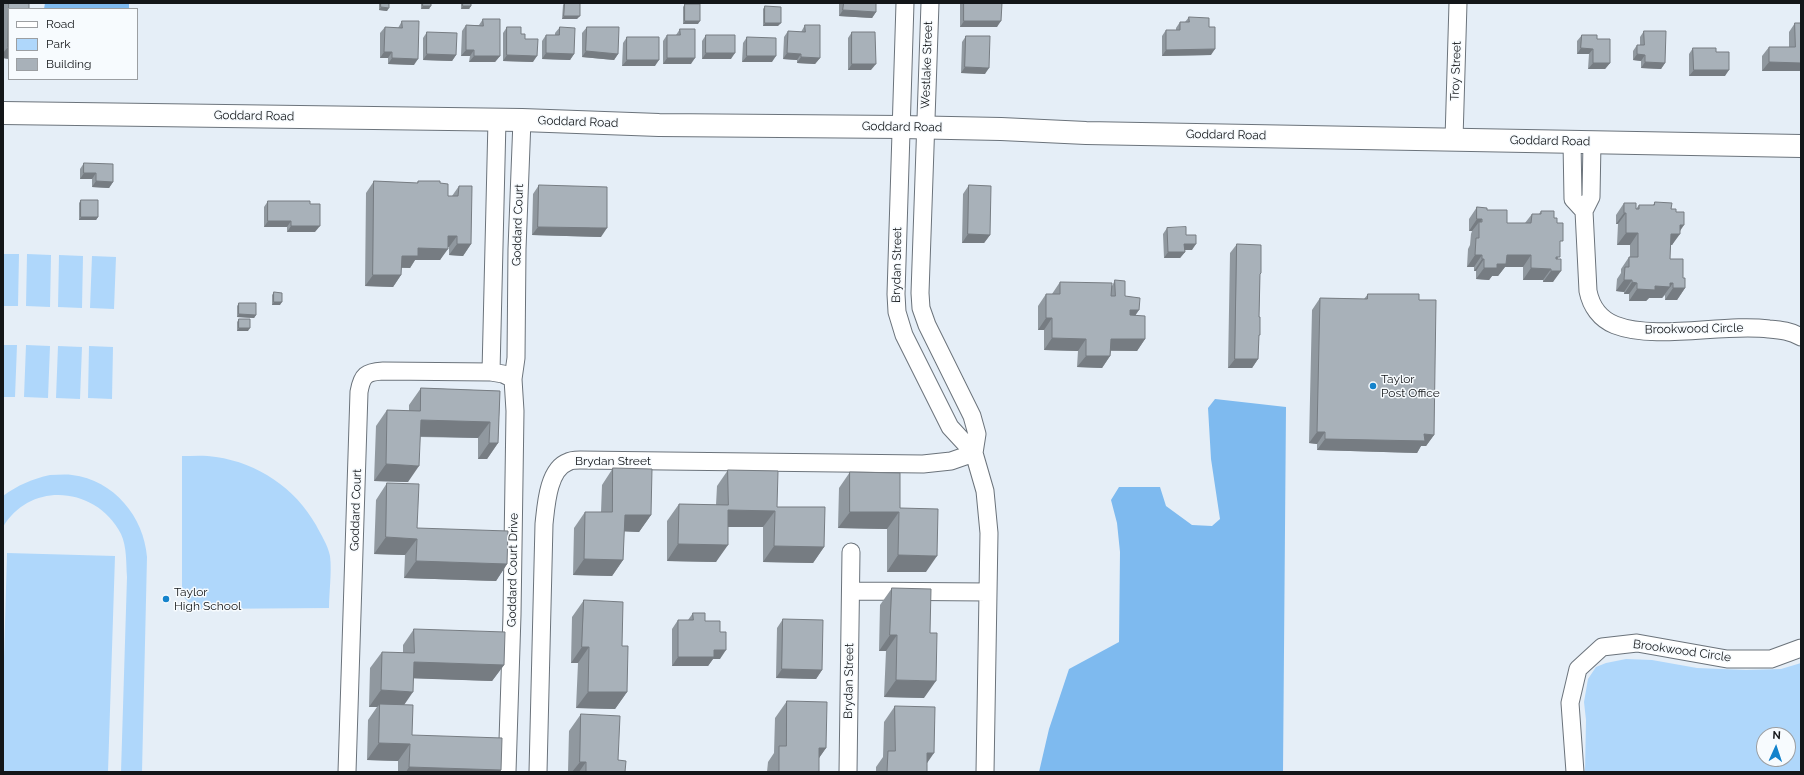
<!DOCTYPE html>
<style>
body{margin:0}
#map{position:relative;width:1804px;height:775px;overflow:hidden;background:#e5eef7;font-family:Raleway,sans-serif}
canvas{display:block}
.frame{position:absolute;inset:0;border:4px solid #131619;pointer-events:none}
.legend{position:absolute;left:8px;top:8px;width:130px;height:72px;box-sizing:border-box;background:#f7fbfe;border:1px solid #9c9fa2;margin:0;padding:5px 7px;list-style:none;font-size:12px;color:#131619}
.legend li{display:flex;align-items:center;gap:8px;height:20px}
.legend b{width:20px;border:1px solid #9c9fa2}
.north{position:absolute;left:1756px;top:727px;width:40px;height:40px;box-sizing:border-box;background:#f7fbfe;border:1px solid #9c9fa2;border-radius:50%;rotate:3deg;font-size:11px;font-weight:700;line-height:16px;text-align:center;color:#131619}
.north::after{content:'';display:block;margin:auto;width:14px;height:18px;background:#1483cc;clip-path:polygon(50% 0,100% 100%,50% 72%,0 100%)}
</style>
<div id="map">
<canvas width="1804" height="775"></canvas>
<div class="frame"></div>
<ul class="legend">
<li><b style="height:5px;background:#fff"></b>Road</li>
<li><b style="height:11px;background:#afd7fb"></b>Park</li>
<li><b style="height:11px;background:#a8b1b9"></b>Building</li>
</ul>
<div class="north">N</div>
</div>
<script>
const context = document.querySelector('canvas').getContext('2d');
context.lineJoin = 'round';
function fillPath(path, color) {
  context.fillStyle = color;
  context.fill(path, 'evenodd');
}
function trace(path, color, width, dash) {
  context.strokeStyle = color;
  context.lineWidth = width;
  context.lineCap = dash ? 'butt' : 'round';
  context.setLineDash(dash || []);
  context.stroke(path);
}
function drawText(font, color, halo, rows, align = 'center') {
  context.font = font + ' Raleway,sans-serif';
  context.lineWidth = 3;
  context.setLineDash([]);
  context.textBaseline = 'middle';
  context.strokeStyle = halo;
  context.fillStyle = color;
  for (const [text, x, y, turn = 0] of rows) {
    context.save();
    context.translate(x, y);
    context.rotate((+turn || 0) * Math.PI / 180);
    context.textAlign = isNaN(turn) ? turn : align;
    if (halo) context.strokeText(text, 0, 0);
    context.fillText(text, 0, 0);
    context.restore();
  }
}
const green = new Path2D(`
 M3 254H19L18 306H3Z
 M27 254 51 255 50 307 26 306Z
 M59 255 83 256 82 308 58 307Z
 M92 256 116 257 114 309 90 308Z
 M3 345H17L15 397H3Z
 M26 345 50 346 48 398 24 397Z
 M58 346 82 347 80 399 56 398Z
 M89 346 113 347 112 399 88 398Z
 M182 456C193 456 205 455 216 457 258 463 295 488 316 525 321 535 328 545 330 556 332 571 329 592 329 608L201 609 193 607 182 595Z
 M50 475C57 475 65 474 72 475 114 480 144 517 147 557L142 772H121L127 577C126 563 127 547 121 534 97 487 31 480 3 527V496C18 485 32 479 50 475Z
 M7 553 115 556 108 772H3V693Z
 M1626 659 1652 660 1697 668 1746 670 1781 669 1801 663V772H1585L1586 720 1584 702 1588 679 1596 667 1606 663ZM1764 735H1788V759H1764Z`);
const forest = new Path2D(`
 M45 3H129V9H44Z
 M1215 399 1286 407 1283 772H1039L1049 729 1069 669 1119 642 1120 552 1117 523 1111 500 1119 487H1160L1166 506 1192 525 1212 526 1220 519 1211 459 1208 408Z`);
const street = new Path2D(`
 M905 3 896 294 897 312 904 335 950 427 974 453 985 491 989 533 985 772
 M930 3 920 293 921 308 927 325 972 416 977 434 974 453
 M1454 139 1458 3
 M1572 142 1573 199 1584 211
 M1592 142 1591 197 1584 211 1588 291C1591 306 1600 319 1615 325 1656 341 1724 323 1769 329 1781 330 1791 331 1801 337
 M491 372 497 120
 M513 379 516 358 517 249 522 120
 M851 591 988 592
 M347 772 359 392C362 375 366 372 383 371L491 372 503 374 513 379 515 411 512 615 507 772
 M538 772 544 524C546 506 548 469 568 462 571 460 576 460 580 460L923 464 951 461 974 453
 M848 772 851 552
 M1575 772 1570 703 1578 669 1602 647 1637 643 1727 659H1771L1801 648`);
const secondary = new Path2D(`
 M3 113 522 120 659 125 901 127 1001 129 1086 133 1801 146`);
const wall = new Path2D(`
 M3 3H29L9 59 3 58Z
 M379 3H389L387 11 379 10Z
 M421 3H431L429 9H421Z
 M461 3H471V6L469 9H461Z
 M564 3H580L577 19H562L563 5Z
 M839 3H876V12L872 18 839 16Z
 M960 3H1002L997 27H960Z
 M685 4 698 24H683V7Z
 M765 6 778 26H763V9Z
 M1189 17 1209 27 1211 55 1162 56V36L1166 30H1176V28L1180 22H1185Z
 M483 19 500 56 495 62H469L470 56H461L462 31 466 25H479Z
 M402 21 414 65 388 64V58H380V33L385 27 398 28Z
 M1795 23 1801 71H1762V56L1769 47H1789V32Z
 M805 25 820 58 815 64 797 63V60L783 59 784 37 788 31 801 32Z
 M507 27 521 34 533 62 503 61V33Z
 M560 27 574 54 570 60 542 59V41L546 35H555V33Z
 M587 27 618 54 614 60 582 57V33Z
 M680 29 691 64H663V41L667 35H676Z
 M1644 31 1665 63 1661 69 1641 68V61L1633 60V51L1637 45H1640V37Z
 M427 32 456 55 452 61 423 60V38Z
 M852 32 871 70H848V38Z
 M706 35 731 59H702V41Z
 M1582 35 1597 39 1610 63 1605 69H1588L1589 54H1577V41Z
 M966 36 985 74 961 73 962 42Z
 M627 37 655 66H622L623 43Z
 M747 37 772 62H742L743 43Z
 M1693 48 1716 52 1725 76H1689V54Z
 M84 163 113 182 109 188 92 187V179H80V169Z
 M374 181 417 183 418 181 440 183 448 196H452L459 186 471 244 463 256 449 255V247H448L440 260H415L410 268H401V275L393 287 365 286 366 193Z
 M539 185 601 237 532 235 533 194Z
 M969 185 990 235 984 243H962L963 194Z
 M81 200 98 217 96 220H79V203Z
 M268 201 310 204 315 232H287V227H264V207Z
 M1655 202 1676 212 1680 231 1672 245H1670V259L1683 278 1685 288 1677 300H1665V295L1662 298H1649L1646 301H1629V294H1624V292L1616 291 1617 279 1621 273V269L1629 257H1630V245H1617L1618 224H1616V215L1624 203 1636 209 1639 205H1653Z
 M1477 207 1507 223H1525L1532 214H1539L1541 211 1554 218 1557 223 1560 245 1558 259 1553 282H1543V280H1523V267H1505L1498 276H1492L1489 280 1476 279V271H1474V267H1467L1468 249 1470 245 1471 234 1472 231H1469V219Z
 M1167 228 1186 235 1192 250H1185V252L1180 258H1164L1163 234Z
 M1237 244 1260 276 1258 359 1252 368H1228L1230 253Z
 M1115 280 1125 296 1136 316 1145 339 1137 351H1111L1110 356 1102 368 1077 367 1078 351 1044 350V330H1038V306L1046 294H1052L1060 282 1112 286Z
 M274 292 280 305H272V295Z
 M1368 294 1419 300 1434 435 1426 446H1421L1417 453 1317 450V444L1309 443 1312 310 1320 298 1364 299Z
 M239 303 256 315 254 318 237 317V306Z
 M239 319 248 331H237V322Z
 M421 388 500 391 498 443 487 459H478V438L420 437 408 482 374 481 376 426 387 410 409 411V405Z
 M613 468 651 515 639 532 624 531 623 560 612 576 573 575 574 528 585 512H601L602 485Z
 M728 470 777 507 824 547 813 563 763 562V527H728L716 562 667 561V521L679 504 716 505 717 486Z
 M850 472 900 508 926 572H887V529L838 528 839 488Z
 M387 483 417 528 507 564 496 581 404 578 405 555 374 554 376 500Z
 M892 588 924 698 884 697 886 651H879L880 605Z
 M584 600 622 646 627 692 615 709 576 708 578 663H571L572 617Z
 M693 613 705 621 720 659H713L708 666H672V629L678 620H688Z
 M783 619 822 670 816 679 776 678 777 628Z
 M414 629 504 665 492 681 414 678 404 704 412 735 501 770 500 772H398V761L367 760 368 720 377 707H369L370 668 382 652 403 653V645Z
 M787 701 826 748 819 758V772H767L768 762 774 753 775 718Z
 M895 706 927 763V772H876V767L883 757 884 722Z
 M581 714 618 760 625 772H568L569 731Z`);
const shadedWall = new Path2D(`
 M423 6H431L429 9H421Z
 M463 6H471L469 9H461Z
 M381 7 389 8 387 11 379 10Z
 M843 10 876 12 872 18 839 16Z
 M564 16H580L577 19H562Z
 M685 21H700L698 24H683Z
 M964 21H1001L997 27H960Z
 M765 23H781L778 26H763Z
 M8 47H9V59L3 58V53Z
 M1581 48 1593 49 1589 54H1577Z
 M1215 49 1211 55 1162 56 1166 50Z
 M466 50H474L470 56H461Z
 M586 51 618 54 614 60 582 57Z
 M384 52H392L388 58H380Z
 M546 53 574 54 570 60 542 59Z
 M706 53H735L731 59H702Z
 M787 53 801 54 797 60 783 59Z
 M427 54 456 55 452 61 423 60Z
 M1637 54 1645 55 1641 61 1633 60Z
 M507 55 537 56 533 62 503 61Z
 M474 56H500L495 62H469Z
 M747 56H776L772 62H742Z
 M801 57 820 58 815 64 797 63Z
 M392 58 418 59 414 65 388 64Z
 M667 58H695L691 64H663Z
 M627 60H659L655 66H622Z
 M1645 62 1665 63 1661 69 1641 68Z
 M1769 62 1801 63V71H1762Z
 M1593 63H1610L1605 69H1588Z
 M852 64H876L871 70H848Z
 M965 67 989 68 985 74 961 73Z
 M1694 70H1729L1725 76H1689Z
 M84 173H96L92 179H80Z
 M96 181 113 182 109 188 92 187Z
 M1624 213H1626L1618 224H1616Z
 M81 217H98L96 220H79Z
 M1477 219H1482L1479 225V222L1472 231H1469Z
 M268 221H291L287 227H264Z
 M1680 225H1684L1678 234H1680L1672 245H1662L1671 234Z
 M291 226H320L315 232H287Z
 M538 227 607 228 601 237 532 235Z
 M1626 233H1638L1630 245H1617Z
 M968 234 990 235 984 243H962Z
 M448 236H457L449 247H440Z
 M457 244H471L463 256 449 255Z
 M1184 244H1196L1192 250H1180Z
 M418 248 448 249 440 260H415L410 268 394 267 402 256Z
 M1168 252H1185L1180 258H1164Z
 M1475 255H1482L1474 267H1467Z
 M1507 255H1531L1523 267H1505L1498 276H1492L1489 280 1476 279 1484 268Z
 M1482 259H1484L1476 271H1474Z
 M1531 268 1551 269 1543 280H1523Z
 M1551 271H1561L1553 282H1543Z
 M373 275H401L393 287 365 286Z
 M1624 280H1632L1624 292 1616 291Z
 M1632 282 1637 283 1629 294H1624Z
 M1670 283H1673L1662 298H1649L1646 301H1629L1637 289Z
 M1673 288H1685L1677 300H1665Z
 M274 302H282L280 305H272Z
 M1130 310H1139L1131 322H1122Z
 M239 314 256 315 254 318 237 317Z
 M1046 318H1052L1044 330H1038Z
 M239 328H250L248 331H237Z
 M1052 338 1086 339 1078 351 1044 350Z
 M1111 339H1145L1137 351 1103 350Z
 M1086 356H1110L1102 368 1077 367Z
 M1235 359H1258L1252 368H1228Z
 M421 420 490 422 478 438 409 436Z
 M1317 432H1325L1317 444 1309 443Z
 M1424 434 1434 435 1426 446H1421L1417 453 1317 450 1325 439Z
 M489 443H498L487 459H478Z
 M386 464 419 466 408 482 374 481Z
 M728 510 775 511 763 527H717Z
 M850 512H899L887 529 838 528Z
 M625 515H651L639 532 613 531Z
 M386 537 417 539 405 555 374 554Z
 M678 544 728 545 716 562 667 561Z
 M774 546 824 547 813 563 763 562Z
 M898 555 937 556 926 572H887Z
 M584 559 623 560 612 576 573 575Z
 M416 561 507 564 496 581 404 578Z
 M890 635H897L886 651H879Z
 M582 647H589L578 663H571Z
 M714 650H726L720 659H713L708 666H672L678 657Z
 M414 662 504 665 492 681 403 678Z
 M782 669 822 670 816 679 776 678Z
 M896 680 936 681 924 698 884 697Z
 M381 690 413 692 402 708 380 704 377 707H369Z
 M588 692H627L615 709 576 708Z
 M379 743 410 744 398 761 367 760Z
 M819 748H826L814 765Z
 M927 753H934L923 769Z
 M580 762H586L579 772H572Z
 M409 767 501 770 500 772H406Z`);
const building = new Path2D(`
 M9 3H29V9H9V47H8Z
 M381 3H389V8L381 7Z
 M423 3H431V6H423Z
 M463 3H471V6H463Z
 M565 3H580V16H564Z
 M844 3H876V12L843 10Z
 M964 3H1002L1001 21H964Z
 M685 4H700V21H685Z
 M765 6 781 7V23H765Z
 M1189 17 1209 18V27H1215V49L1166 50V30H1180V22H1189Z
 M483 19H500V56H474V50H466V25L483 26Z
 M402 21H419L418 59 392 58V52H384L385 27 402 28Z
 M1795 23H1801V63L1769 62V47H1795Z
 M805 25H820V58L801 57V54L787 53 788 31 805 32Z
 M507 27H521V34H525V39H538L537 56 507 55Z
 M560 27 575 28 574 54 546 53V35H559Z
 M587 27H619L618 54 586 51Z
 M680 29H695V58H667V35H680Z
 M1644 31H1666L1665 63 1645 62V55L1637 54V45H1644Z
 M427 32 457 33 456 55 427 54Z
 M852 32H875L876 64H852Z
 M706 35H735V53H706Z
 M1582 35H1597V39H1610V63H1593V49L1581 48Z
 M966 36H990L989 68 965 67Z
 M627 37H659V60H627Z
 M747 37 776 38V56H747Z
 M1693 48H1716V52H1729V70H1694Z
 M84 163 113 164V182L96 181V173H84Z
 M374 181 418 183V181H440V183L448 184V196H458L459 186H472L471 244H457V236H448V249L418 248V256H402L401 275H373Z
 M539 185 607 187V228L538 227Z
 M969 185 991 186 990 235 968 234Z
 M81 200H98V217H81Z
 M268 201H310V204H320V226H291V221H268Z
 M1655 202 1672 203 1671 209H1676V212H1684V225H1680V234H1671L1670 259H1683V278H1685V288H1673V283H1670V287L1655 286V290L1637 289V283L1632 282V280H1624L1625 267H1629V257H1638V233H1626V213H1624V203H1636V209H1639V205H1654Z
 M1477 207 1487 208V210H1507V223H1531L1532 214H1541V211H1554V218H1557V223H1563V241H1560V257H1556V259H1561V271H1551V269L1531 268V255H1507L1506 264H1497V268H1484V259H1482V255H1475L1476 238H1479V222H1482V219H1477Z
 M1186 227V235H1196V244H1184L1185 252H1168L1167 228Z
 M1237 244 1261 245V273L1260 274 1259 317H1260V335H1259L1258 359H1235Z
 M1115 280 1125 281V296L1140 298 1139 310H1130V315L1145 316V339H1111L1110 356H1086V339L1052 338V318H1046V294H1060V282L1112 283 1111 296H1115Z
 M274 292 282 293V302H274Z
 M1368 294H1419V300H1436L1434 435 1424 434 1425 441 1325 439V432H1317L1320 298 1367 299Z
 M239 303H256V315L239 314Z
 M239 319H250V328H239Z
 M421 388 500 391 498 443H489L490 422 421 420 419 466 386 464 387 410 420 411Z
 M613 468 652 469 651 515H625L623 560 584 559 585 512H612Z
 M728 470 778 471 777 507H825L824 547 774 546 775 511 728 510V545L678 544 679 504 728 505Z
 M850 472 900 473V508L938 509 937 556 898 555 899 512H850Z
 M387 483 419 484 417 528 508 531 507 564 416 561 417 539 386 537Z
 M892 588 931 589 930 633H937L936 681 896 680 897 635H890Z
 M584 600 623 602 622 646H628L627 692H588L589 647H582Z
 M693 613H705V621H720V632H726V650H714V657H678V620H693Z
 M783 619 823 620 822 670 782 669Z
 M414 629 505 632 504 665 414 662 413 692 381 690 382 652 414 653Z
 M787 701 827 702 826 748H819V772H779V746H786Z
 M380 704 413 705 412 735 502 738 501 770 409 767 410 744 379 743Z
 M895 706 935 707 934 753H927V772H887L888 751H895Z
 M581 714 620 716 618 760 626 761 625 772H586V762H580Z`);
const markers = [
 [1373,386,4,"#1483cc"],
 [166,599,4,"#1483cc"]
];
const streetNames = [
 ["Westlake Street",927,65,-88],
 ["Troy Street",1456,71,-88],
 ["Goddard Road",254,116,1],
 ["Goddard Road",578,122,2],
 ["Goddard Road",902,127,1],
 ["Goddard Road",1226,135,1],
 ["Goddard Road",1550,141,1],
 ["Goddard Court",518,225,-88],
 ["Brydan Street",897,265,-89],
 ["Brookwood Circle",1694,329,-1],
 ["Brydan Street",613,461],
 ["Goddard Court",356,510,-88],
 ["Goddard Court Drive",513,570,-89],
 ["Brookwood Circle",1682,651,8],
 ["Brydan Street",849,681,-89]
];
const poiNames = [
 ["Taylor",1381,379],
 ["Post Office",1381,393],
 ["Taylor",174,592],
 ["High School",174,606]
];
fillPath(green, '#afd7fb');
fillPath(forest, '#7ebaef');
trace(street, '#6b737b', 19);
trace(secondary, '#6b737b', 24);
trace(street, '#fff', 17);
trace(secondary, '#fff', 22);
fillPath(wall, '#90989f');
fillPath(shadedWall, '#767c82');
fillPath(building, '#a8b1b9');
trace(building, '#767c82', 1);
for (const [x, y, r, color] of markers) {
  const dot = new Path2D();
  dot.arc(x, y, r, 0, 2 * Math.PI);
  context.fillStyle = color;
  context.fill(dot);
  trace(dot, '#f7fbfe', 1.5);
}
drawText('12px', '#131619', '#f7fbfe', streetNames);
drawText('12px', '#131619', '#f7fbfe', poiNames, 'left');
</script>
